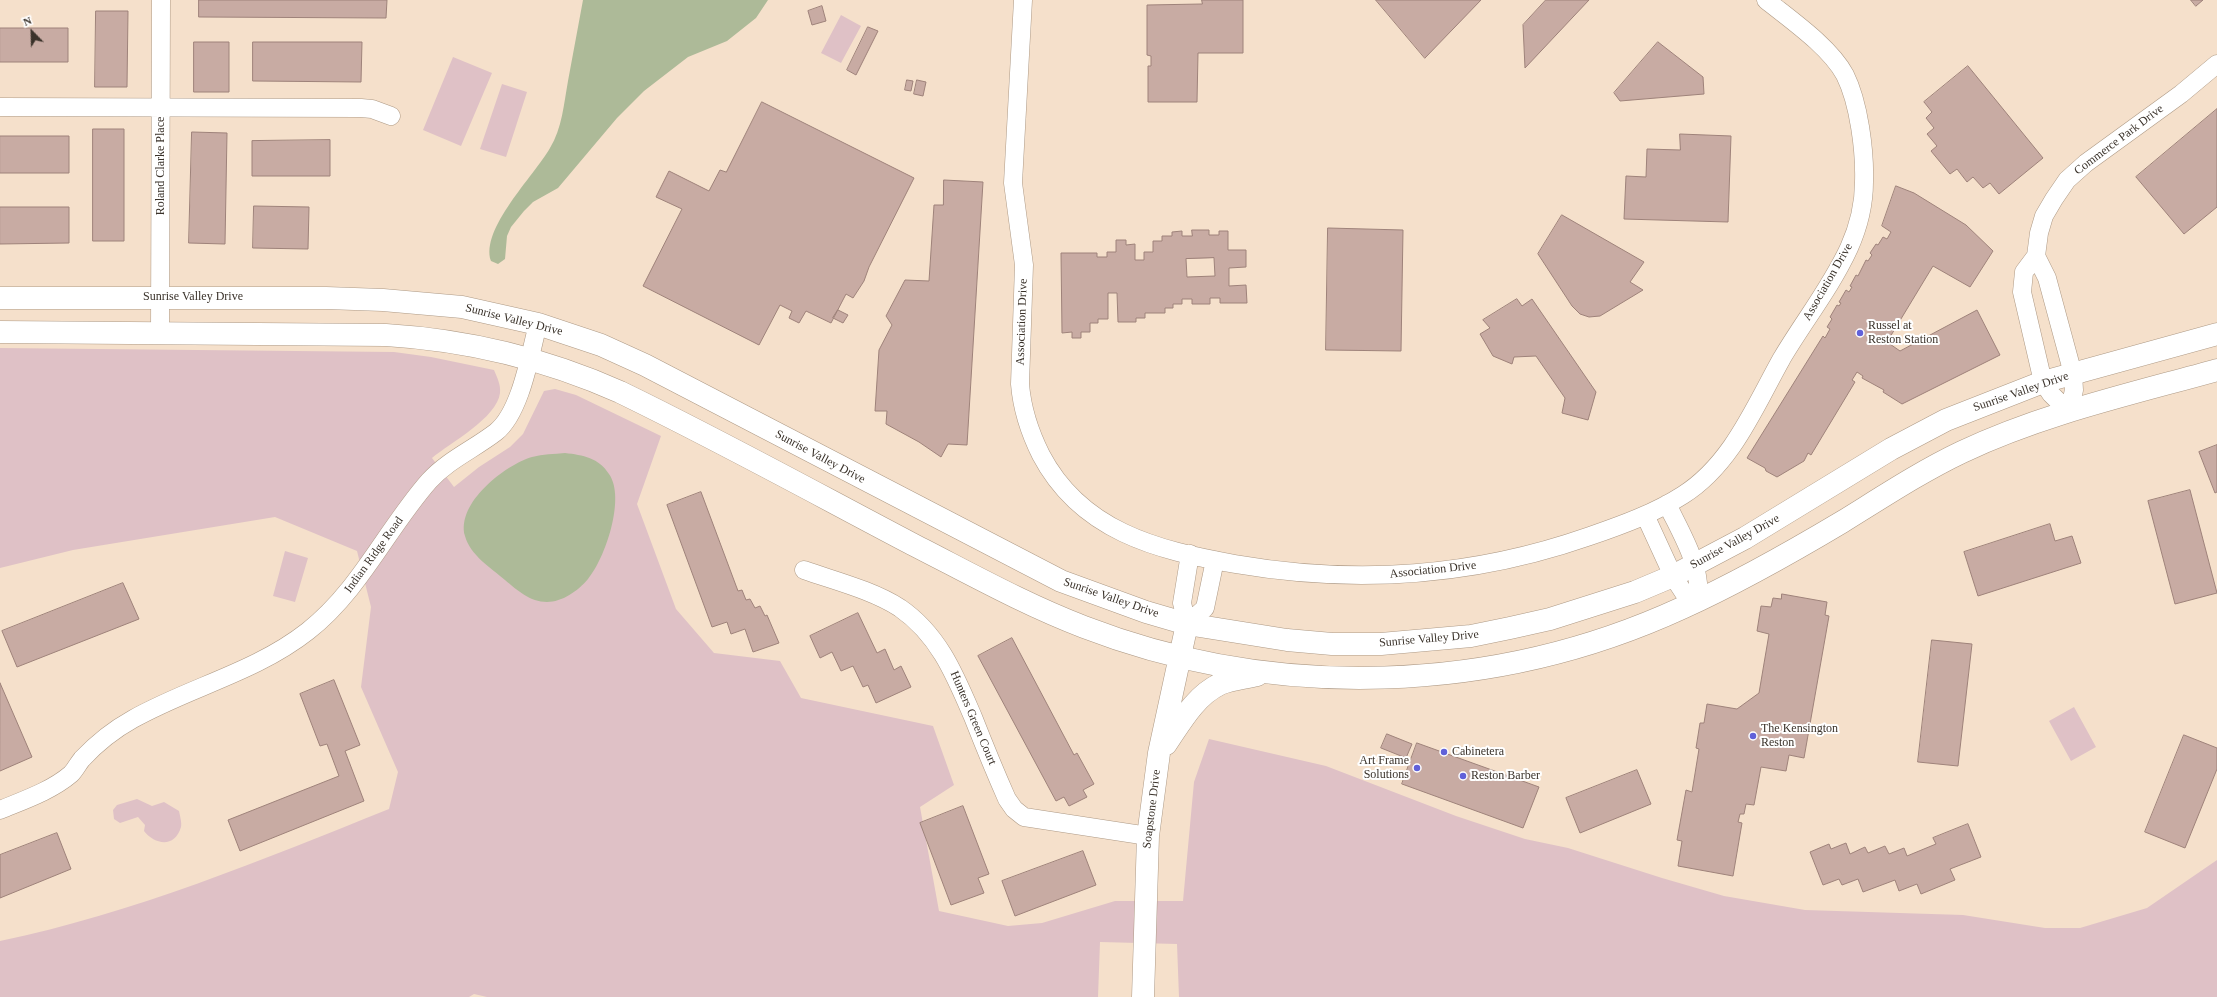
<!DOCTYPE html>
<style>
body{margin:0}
#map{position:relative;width:2217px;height:997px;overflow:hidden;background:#f5e0cb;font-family:Georgia,serif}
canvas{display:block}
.north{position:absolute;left:12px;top:12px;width:40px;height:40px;-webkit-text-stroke:3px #fff;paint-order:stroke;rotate:337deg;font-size:11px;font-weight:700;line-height:16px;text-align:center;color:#3a322a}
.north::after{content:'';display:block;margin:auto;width:14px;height:18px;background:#3a322a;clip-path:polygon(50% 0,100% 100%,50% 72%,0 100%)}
</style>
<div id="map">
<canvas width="2217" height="997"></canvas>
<div class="north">N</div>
</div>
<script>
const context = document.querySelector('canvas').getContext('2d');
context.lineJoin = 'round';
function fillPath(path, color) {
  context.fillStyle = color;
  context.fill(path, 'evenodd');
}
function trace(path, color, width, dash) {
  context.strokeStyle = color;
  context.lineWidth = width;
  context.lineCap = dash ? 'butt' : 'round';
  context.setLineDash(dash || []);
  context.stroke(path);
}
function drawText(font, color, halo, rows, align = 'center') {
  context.font = font + ' Georgia,serif';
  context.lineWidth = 4;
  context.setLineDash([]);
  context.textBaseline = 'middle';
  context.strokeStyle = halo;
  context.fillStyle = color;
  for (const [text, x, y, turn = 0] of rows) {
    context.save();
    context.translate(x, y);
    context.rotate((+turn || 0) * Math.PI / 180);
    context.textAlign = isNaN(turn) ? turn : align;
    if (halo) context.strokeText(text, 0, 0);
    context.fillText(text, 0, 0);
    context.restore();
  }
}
const green = new Path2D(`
 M841 15 861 26 841 63 821 53Z
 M453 57 492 73 461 146 423 130Z
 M502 84 527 92 506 157 480 149Z
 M0 348 394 352 431 357 494 370C497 377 501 385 500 393 497 418 450 443 432 458L454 487 479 467 510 447 523 434 544 391 555 389 576 395 661 436 637 504 676 609 714 653 780 661 801 698 933 726 954 785 920 807 939 911 1008 926 1042 923 1115 901H1183L1194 782 1209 739 1326 766 1456 816 1525 839 1568 848 1662 878 1724 896 1805 910 1963 915 2045 928H2080L2147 908 2217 860V997H1179L1177 944 1100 942 1098 997H487L474 994 469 997H0V941C134 913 262 860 389 809L398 772 361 687 371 607 357 551 275 517 73 550 0 568Z
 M285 551 308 558 295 602 273 596Z
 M2074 707 2096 747 2071 761 2049 721Z
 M137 799 152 806 164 802 179 811C180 816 182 823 181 827 175 848 155 845 144 831L145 825 138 817 120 823 114 819 113 810 117 805Z`);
const water = new Path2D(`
 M583 0H768L756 18 727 41 688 57 644 91 617 118 558 188 533 202 524 211 511 227 507 236 505 259 498 264 491 261C480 229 534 176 550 148 562 129 564 103 568 81 573 54 578 27 583 0Z
 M565 453C583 455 599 458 609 474 626 498 605 559 588 579 578 591 562 602 547 602 530 602 517 590 505 580 491 568 470 555 465 536 456 503 505 465 532 457 543 454 554 454 565 453Z`);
const building = new Path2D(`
 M199 0H387L386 18 199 17Z
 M1202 0H1243V53H1198L1197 102H1148V66H1151V56L1147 55V5L1202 4Z
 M1376 0H1481L1425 58Z
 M1546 0H1589L1525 68 1523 25Z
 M2191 0H2203L2196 6Z
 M822 6 826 21 812 25 808 11Z
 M96 11H128L127 87H95Z
 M868 27 878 31 856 75 847 70Z
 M0 28H68V62H0Z
 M194 42H229V92H194Z
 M253 42H362L361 82 253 81Z
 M1658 42 1703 77 1704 94 1620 101 1614 93Z
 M1968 66 2043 158 1999 194 1990 183 1983 188 1973 177 1967 182 1957 169 1950 174 1931 151 1937 146 1927 134 1934 128 1926 118 1932 112 1924 102Z
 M907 80 913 81 911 91 905 90Z
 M917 80 926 82 923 96 914 94Z
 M762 102 914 178 869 267 864 281 853 298 846 294 831 323 806 311 799 323 789 318 792 311 780 305 759 345 643 286 682 209 656 197 669 171 709 191 720 170 726 172Z
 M2217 109V207L2184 234 2136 177Z
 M93 129H124V241H93Z
 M192 132 227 133 225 244 189 243Z
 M1680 134 1731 136 1728 222 1624 219 1626 176 1646 177 1647 149 1680 150Z
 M0 136H69V173H0Z
 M330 140V176H252V141Z
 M944 180 983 182 967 445 948 444 941 457 919 442 886 424 887 411H875L879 350 892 325 886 316 905 280 929 281 934 205H943Z
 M1896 186 1914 193 1966 225 1993 251 1970 287 1933 266 1887 342 1900 351 1977 310 2000 355 1902 404 1883 392 1884 390 1862 378 1863 376 1857 372 1852 380 1855 382 1811 455 1808 453 1804 461 1777 477 1766 471 1765 468 1747 458 1823 336 1825 338 1830 329 1827 327 1832 319 1830 317 1837 305 1839 306 1841 303 1839 302 1846 290 1849 292 1852 287 1850 286 1856 275 1858 276 1866 260 1868 261 1872 255 1870 253 1876 244 1878 245 1883 237 1887 239 1891 232 1882 226Z
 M254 206 309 207 308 249 253 248Z
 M0 207H69V243L0 244Z
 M1562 215 1644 262 1630 282 1643 290 1600 316 1589 317 1580 314 1572 306 1538 254Z
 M1328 228 1403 230 1401 351 1326 350Z
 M1192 230H1209V235H1219V231H1228V250H1246V267L1229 268V286L1246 285 1247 303H1220V298H1210V304H1192V299H1182V304H1173V308H1165V313H1145V318H1136V322H1118L1117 293H1108V319H1098V323H1090V332H1081V338H1072V332L1062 333 1061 253H1097V257H1107V252H1116V240H1126V245L1135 244V260H1144V252H1153V241H1162V236H1172V232L1182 231V236H1192ZM1214 258 1215 276 1187 277 1186 259Z
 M1517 299 1522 306 1532 299 1596 392 1588 420 1562 413 1565 398 1536 356 1514 357 1512 364 1493 356 1480 334 1490 328 1483 320Z
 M838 310 848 315 843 323 833 318Z
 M2217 445V492L2215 493 2199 452Z
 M2190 490 2217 593 2175 604 2148 501Z
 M701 492 738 591 742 590 746 600 750 599 755 608 760 606 765 616 767 615 779 643 753 652 745 629 731 634 727 622 712 627 667 505Z
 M2050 524 2055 541 2072 536 2081 563 1978 596 1964 552Z
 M123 583 139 619 17 667 2 631Z
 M1782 594 1827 602 1825 615 1829 616 1804 758 1789 755 1786 771 1761 767 1754 805 1746 804 1744 814H1740L1738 822 1742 823 1733 876 1678 866 1682 841 1677 840 1686 790 1692 792 1699 749 1696 748 1700 723H1704L1707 704 1737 709 1759 693 1769 634 1757 631 1761 606 1771 607 1773 598 1781 599Z
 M858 613 877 653 885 649 894 670 901 666 911 687 876 703 868 685 863 687 853 666 841 671 832 652 820 658 810 636Z
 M1012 638 1074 755 1077 753 1094 784 1083 790 1087 797 1069 806 1064 797 1056 801 978 656Z
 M1932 640 1972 644 1958 766 1918 762Z
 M334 680 360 745 345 751 364 801 240 851 228 820 339 776 327 744 320 746 300 694Z
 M0 683 32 757 0 771Z
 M1387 734 1412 744 1406 758 1381 748Z
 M2184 735 2217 748V769L2185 848 2145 832Z
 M1417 743 1539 787 1523 828 1402 784Z
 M1637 770 1651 804 1580 833 1566 798Z
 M963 806 989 874 978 878 984 893 951 905 920 823Z
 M1968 824 1981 857 1950 869 1955 880 1921 894 1917 884 1899 891 1895 880 1863 892 1858 879 1842 885 1839 879 1823 885 1810 852 1829 844 1831 849 1846 843 1850 854 1865 847 1868 853 1885 846 1889 854 1904 848 1907 856 1936 844 1933 838Z
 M57 833 71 869 0 898V855Z
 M1083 851 1096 885 1015 916 1002 881Z`);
const street = new Path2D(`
 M1023 0 1013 183 1024 265 1020 384C1022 409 1030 433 1041 455 1081 531 1156 550 1235 564 1357 585 1473 577 1590 536 1622 525 1655 513 1683 495 1732 464 1755 406 1782 358 1804 321 1831 287 1849 248 1858 228 1864 204 1864 182 1865 151 1859 103 1845 75 1830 47 1791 20 1766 0
 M0 107 361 108 372 109 391 116
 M2036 256 2047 278 2073 374 2074 390 2069 412
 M160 333 161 0
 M2069 412 2051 394 2043 382 2022 292 2024 272 2036 256 2039 233 2044 216 2054 199 2067 180 2086 163 2181 94 2217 64
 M1645 515 1673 576 1684 593 1698 601C1702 566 1682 535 1667 504
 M1190 554 1182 603 1187 624 1205 608 1215 560
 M804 570C835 581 872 590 900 608 939 635 955 675 973 717 984 745 995 772 1007 799L1014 809 1024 817 1148 836
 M0 810C24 800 51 791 71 774 75 770 78 764 82 759 96 744 115 729 133 719 190 687 256 672 308 631 360 590 386 530 429 481 448 460 474 449 496 432 521 412 530 354 538 324`);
const secondary = new Path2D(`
 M0 298H326L383 300 462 307 538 324 601 345 645 365 1061 581 1146 612 1187 624 1287 640 1332 644H1381L1471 636 1510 628 1550 619 1635 592 1673 576 1745 538 1891 449 1946 420 2043 382 2217 334
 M0 332 386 335C468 340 546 359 620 392 719 440 815 493 912 544 969 573 1024 604 1084 627 1276 701 1495 694 1682 608 1737 583 1790 553 1842 522 1881 498 1920 472 1962 452 2042 414 2131 394 2217 370
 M1166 744C1181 722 1195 696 1220 684 1231 679 1245 678 1257 675
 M1143 997 1148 836 1159 753 1187 624`);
const markers = [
 [1860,333,4,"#6061d9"],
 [1753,736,4,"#6061d9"],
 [1444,752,4,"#6061d9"],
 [1417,768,4,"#6061d9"],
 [1463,776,4,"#6061d9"]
];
const streetNames = [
 ["Commerce Park Drive",2119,140,-37],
 ["Roland Clarke Place",161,166,-90],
 ["Association Drive",1828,282,-60],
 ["Sunrise Valley Drive",193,297],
 ["Sunrise Valley Drive",514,320,14],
 ["Association Drive",1022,322,-88],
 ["Sunrise Valley Drive",2021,392,-19],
 ["Sunrise Valley Drive",820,457,28],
 ["Sunrise Valley Drive",1735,542,-29],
 ["Indian Ridge Road",374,555,-54],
 ["Association Drive",1433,570,-6],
 ["Sunrise Valley Drive",1111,598,19],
 ["Sunrise Valley Drive",1429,639,-5],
 ["Hunters Green Court",973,718,67],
 ["Soapstone Drive",1152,809,-83]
];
const poiNames = [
 ["Russel at",1868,326],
 ["Reston Station",1868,340],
 ["The Kensington",1761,729],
 ["Reston",1761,743],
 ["Cabinetera",1452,752],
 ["Art Frame",1409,761,"right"],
 ["Solutions",1409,775,"right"],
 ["Reston Barber",1471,776]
];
fillPath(green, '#dfc1c6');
fillPath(water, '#adba98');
fillPath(building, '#c8aba3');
trace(building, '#9e827a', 1);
trace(street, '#ad9985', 19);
trace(secondary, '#ad9985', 23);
trace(street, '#fff', 18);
trace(secondary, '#fff', 22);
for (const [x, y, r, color] of markers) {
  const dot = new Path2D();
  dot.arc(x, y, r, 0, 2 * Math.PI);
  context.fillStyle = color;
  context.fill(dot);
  trace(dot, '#fff', 1.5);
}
drawText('12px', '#3a322a', '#fff', streetNames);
drawText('12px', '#3a322a', '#fff', poiNames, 'left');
</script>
